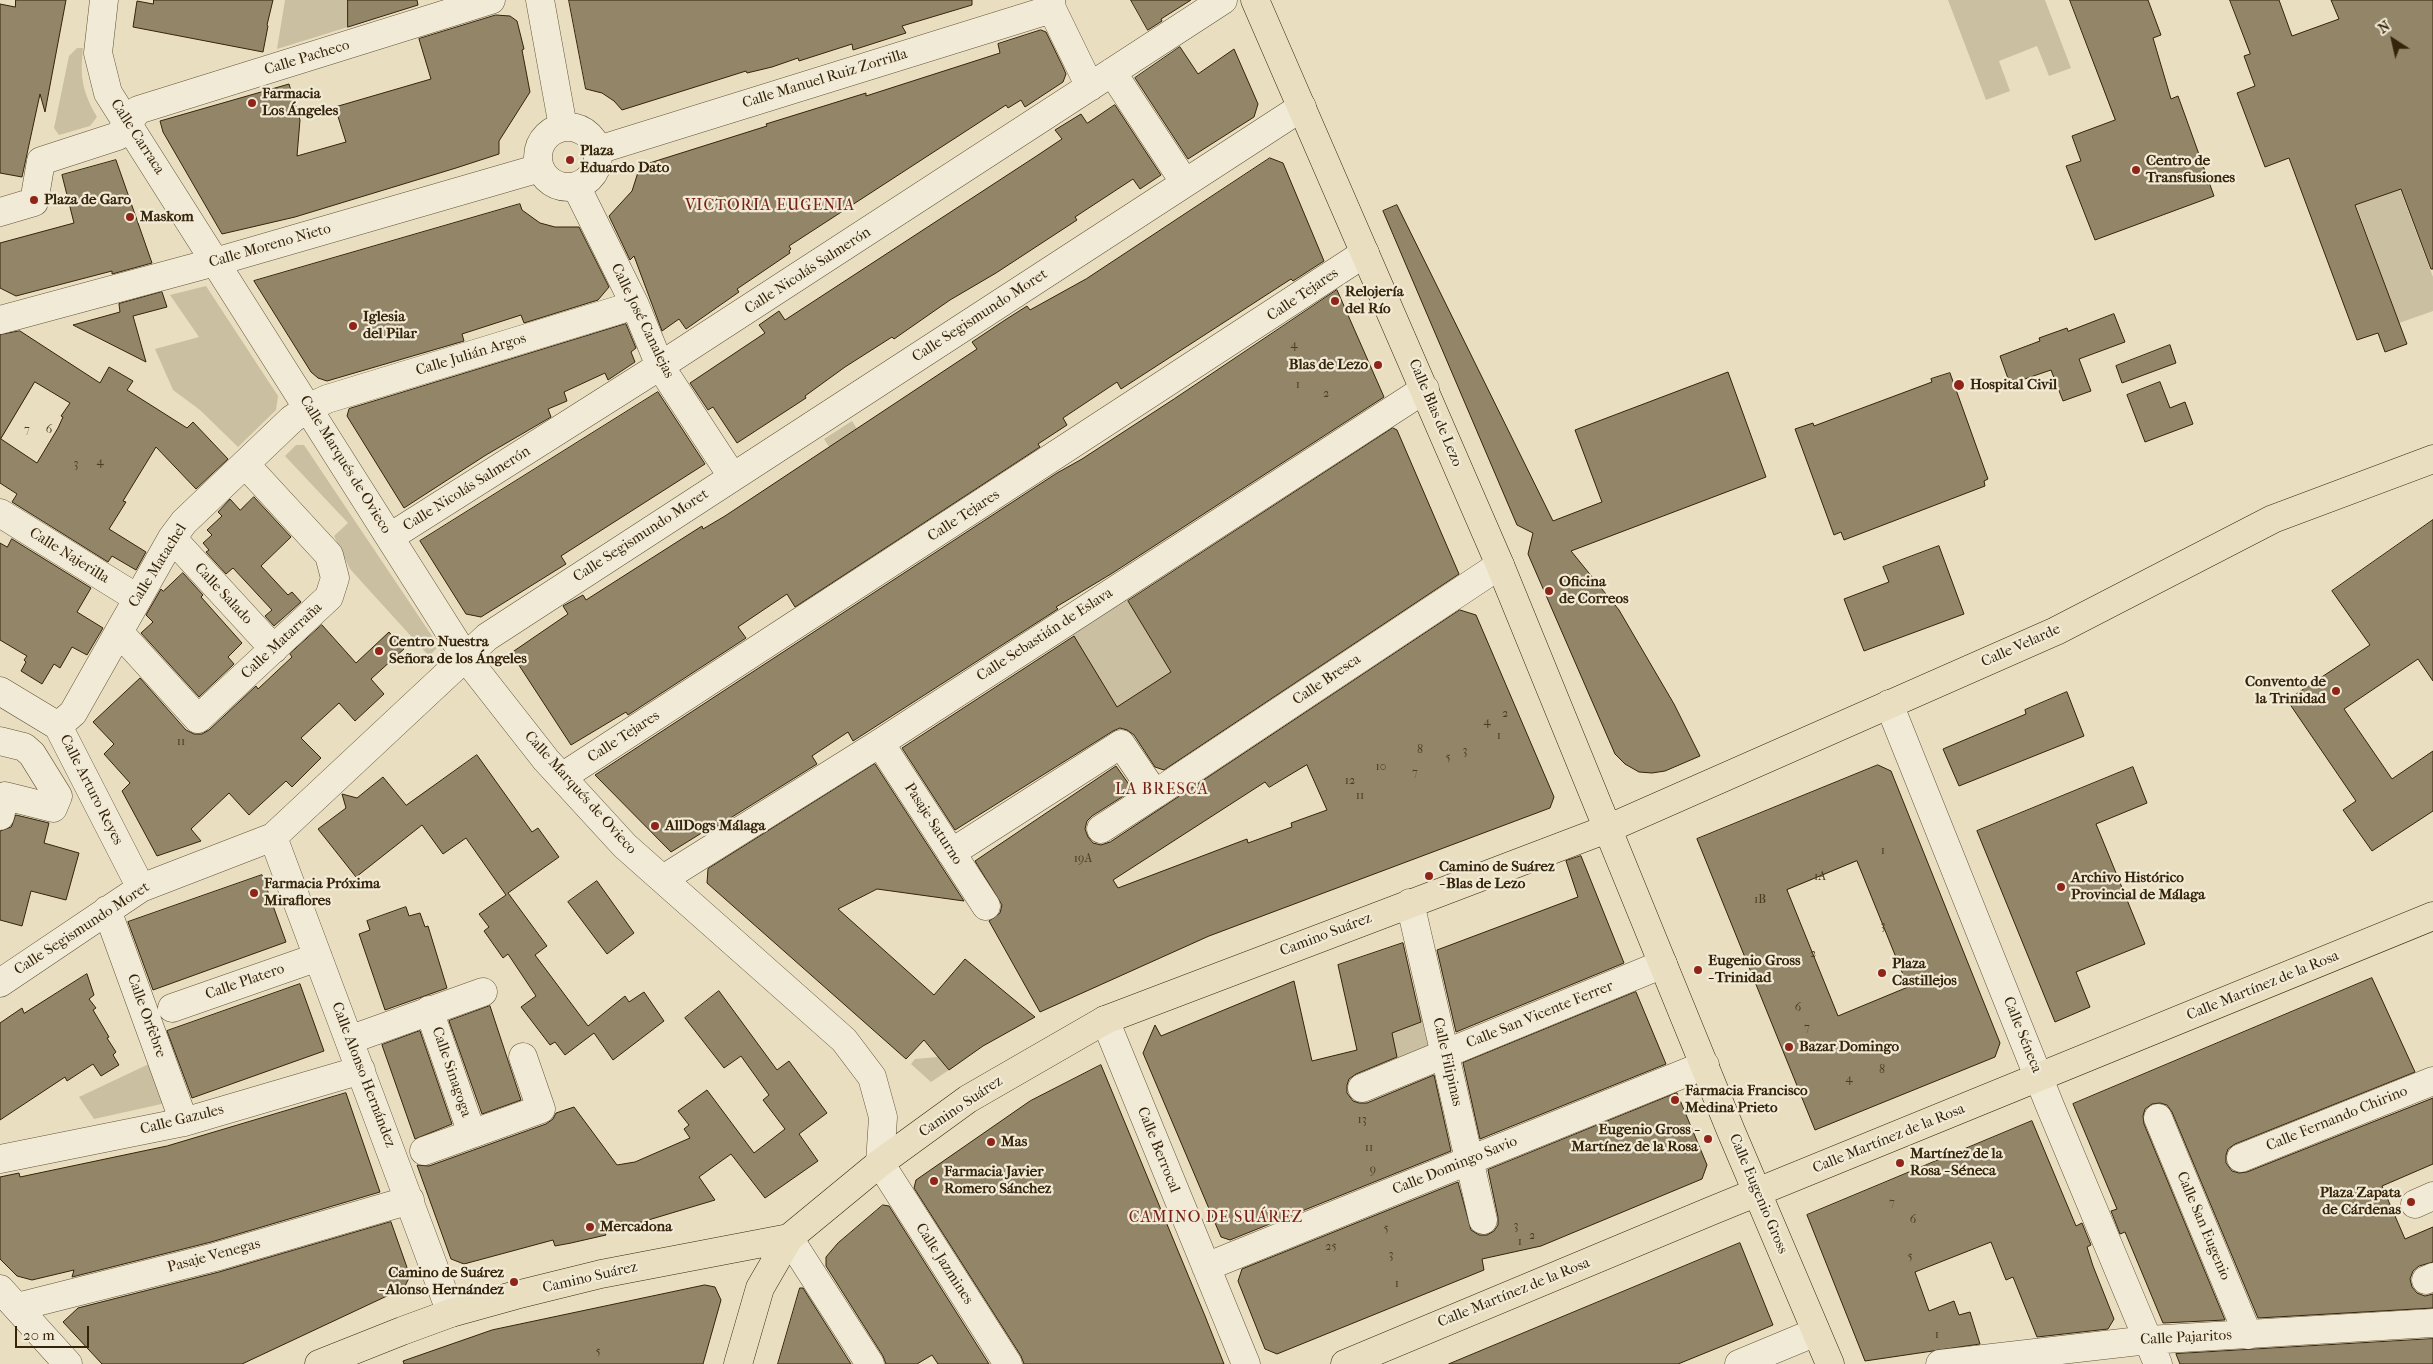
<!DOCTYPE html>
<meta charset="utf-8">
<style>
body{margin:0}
#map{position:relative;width:2433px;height:1364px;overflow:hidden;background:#e9dfc0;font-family:"IM FELL French Canon",serif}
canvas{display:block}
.north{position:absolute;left:2368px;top:15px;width:50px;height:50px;-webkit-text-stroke:4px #f1ead6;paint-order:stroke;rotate:325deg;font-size:14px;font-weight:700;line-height:20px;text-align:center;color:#352409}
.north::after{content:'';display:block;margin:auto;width:18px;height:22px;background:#352409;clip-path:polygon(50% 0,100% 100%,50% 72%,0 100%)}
.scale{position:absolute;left:15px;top:1326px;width:74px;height:22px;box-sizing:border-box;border:2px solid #352409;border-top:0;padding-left:6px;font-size:15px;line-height:18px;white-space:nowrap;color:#352409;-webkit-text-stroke:4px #f1ead6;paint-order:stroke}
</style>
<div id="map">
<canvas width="2433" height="1364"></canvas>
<div class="north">N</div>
<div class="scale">20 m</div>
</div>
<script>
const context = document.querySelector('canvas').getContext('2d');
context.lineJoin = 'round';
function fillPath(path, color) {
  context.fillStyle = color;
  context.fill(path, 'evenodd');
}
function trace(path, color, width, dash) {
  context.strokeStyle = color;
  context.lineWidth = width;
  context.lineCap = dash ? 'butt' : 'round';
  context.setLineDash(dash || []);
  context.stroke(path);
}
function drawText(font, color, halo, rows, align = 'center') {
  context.font = font + ' "IM FELL French Canon",serif';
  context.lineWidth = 4.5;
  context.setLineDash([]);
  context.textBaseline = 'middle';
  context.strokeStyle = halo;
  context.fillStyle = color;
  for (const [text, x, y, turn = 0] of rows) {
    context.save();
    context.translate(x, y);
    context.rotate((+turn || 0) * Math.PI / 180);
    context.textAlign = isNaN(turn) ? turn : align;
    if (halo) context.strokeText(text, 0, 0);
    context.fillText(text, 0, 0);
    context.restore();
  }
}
const green = new Path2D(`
 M285 0H348V27L277 49Z
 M1948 0H2045L2071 68 2049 76 2037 46 1999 61 2010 91 1986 100Z
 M77 48H83C80 77 82 91 97 117L90 126 59 135 54 128 69 56Z
 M2400 189 2433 277V311L2399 323 2356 205Z
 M206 286 278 396 276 410 238 447 200 410 173 390 155 349 199 337 170 295Z
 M852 421 885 472 857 490 824 439Z
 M296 445H304L434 639 437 648 429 656 350 569 334 536 348 523 285 456Z
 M1126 598 1171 672 1117 707 1071 632Z
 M1424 1004 1435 1047 1398 1061 1392 1033 1420 1022 1415 1008Z
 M938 1057 949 1070 931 1082 911 1064 915 1059Z
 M151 1063 166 1103 94 1119 79 1097Z`);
const building = new Path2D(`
 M16 0H66L45 112 40 94 22 177 0 173V4L15 7Z
 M154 0H273L267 25 268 26 263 52 133 27 137 1 153 4Z
 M348 0H417L418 5 348 27Z
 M569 0H972V5L902 26 906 33 853 50 852 44 799 61 798 58 772 67 747 73 746 71 622 110 614 101 602 93 586 89Z
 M1131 0H1191L1161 19 1162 21 1148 30Z
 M2070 0H2148L2161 35 2153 38 2171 99 2178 96 2214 196 2095 240 2066 166 2081 161 2072 136 2115 120Z
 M2230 0H2279L2292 36 2339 19 2331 0H2433V269H2431L2401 189 2355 205 2407 344 2385 352 2378 333 2357 340 2289 158 2265 167 2237 93 2255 86 2244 56 2250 54Z
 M496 15 510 16 517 21 524 49 522 50 530 92 499 141V154L456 168 295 217 222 234 163 132 160 121 289 84 300 120 297 156 346 142 335 107 431 79 419 39Z
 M1041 30 1046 32 1063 67 1066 74 1063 82 1025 107 1021 100 1008 108 1006 105 809 233 789 246 791 249 789 251 790 253 737 289 739 292 686 329 679 319 662 331 634 256 630 260 609 216 632 191 640 166 767 126 766 124 866 93V96L1000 53 998 44Z
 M1180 47 1198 74 1234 49 1258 104 1254 117 1188 159 1135 78Z
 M1115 105 1161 175 1140 189 1133 179 1075 217 1077 220 996 273 950 300 894 339 892 337 845 367 805 396 806 398 737 443 713 407 708 410 690 383 765 333 759 325 779 311 785 320 1035 157 1062 139 1055 130 1081 114 1087 123Z
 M1270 158 1283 163 1324 261 1293 281 1291 279 1121 389 1117 382 1063 418 1067 425 1038 444 1040 447 795 607 787 594 738 627 746 638 628 715 626 712 571 745 511 653 568 614 563 606 583 595 586 600 702 526 703 529 725 516 977 349 972 342 1005 320 1027 306 1030 310 1086 279Z
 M116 160 152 263 112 274V271L16 296 0 288V243L74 223 62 175Z
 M520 204 522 210 540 223 555 227H579L609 287 598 300 524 323 521 315 462 334 464 341 327 381 318 378 311 372 254 281Z
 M1397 205 1553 521 1602 502 1575 430 1728 372 1766 477 1571 551 1619 610 1674 704 1700 756 1665 771 1652 773 1639 772 1625 764 1615 754 1528 554 1533 533 1517 525 1383 211Z
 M1337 290 1384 397 1111 574 1056 607 1058 609 853 741 848 732 812 756 817 764 708 832V829L671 852 595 775 1057 473 1082 459 1174 399Z
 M162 292 167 307 133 316 146 362 73 325 120 312 119 304Z
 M2114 314 2125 342 2079 359 2091 391 2063 401 2051 370 2010 384 2000 356 2040 341 2039 338 2067 328 2068 331Z
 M626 324 636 348 631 352 635 362 608 380 605 373 564 392 567 401 548 409 551 417 486 455 404 508 347 416 349 409Z
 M20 331 100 383 109 367 133 381 127 390 187 428 193 422 228 459 196 489 156 447 123 501 126 502 109 529 146 552 136 570 112 556 108 562 12 502 17 494 0 483V335ZM35 382 70 403 61 416 63 417 58 428 37 463 1 439Z
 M2170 345 2176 363 2122 383 2116 366Z
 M1950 373 1988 479 1984 481 1985 486 1844 540 1841 532 1834 535 1795 429 1813 423 1814 426 1932 382 1931 379Z
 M2160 382 2170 408 2185 402 2193 424 2145 442 2127 395Z
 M658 392 705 464 561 556 566 564 481 617 466 614 420 541Z
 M1393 428 1397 430 1459 574 1164 770 1155 767 1134 735 1127 730 1120 728 1113 731 955 830 902 748 1074 636 1117 707 1171 672 1128 601Z
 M254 497 291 537 261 566 288 595 292 592 301 602 274 626 265 616 272 610 233 568 226 574 206 552 209 550 203 543 212 535 207 530 222 516 218 512 230 499 240 510Z
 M2433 520V681L2418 659 2344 709 2392 779 2433 751V811L2372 851 2343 810 2356 801 2287 700 2370 645 2332 591Z
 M12 539 91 588 77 612 103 628 87 655 72 647 60 668 54 664 42 684 21 671 26 662 24 660 27 656 0 640V543L7 547Z
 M1939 546 1964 614 1864 651 1844 599 1889 582 1883 567Z
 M183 573 203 595 201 597 242 643 228 657 234 664 199 697 141 633 153 622 146 615 161 589 163 591Z
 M1460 610 1476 615 1554 797 1550 808 1209 936 1040 1012 989 921 1000 913 1002 905 975 861 1116 766 1133 790 1092 816 1087 821 1085 829 1088 837 1093 843 1101 845 1110 842ZM1307 765 1327 810 1291 823 1292 827 1248 843 1247 839 1118 888 1113 880 1265 782 1269 787Z
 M322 625 356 663 389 632 397 641 404 649 371 679 384 694 355 721 339 703 301 738 321 758 292 787 286 781 249 815 229 793 191 829 201 841 157 856 122 791 130 783 104 754 114 744 93 722 140 678 186 730 194 734H202L209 730 256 686 258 689 292 657 290 654Z
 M2067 692 2084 736 1959 786 1943 749 2026 714 2025 710Z
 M477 755 532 832 538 828 559 857 508 893 547 946 535 955 588 1026 625 996 629 1002 644 992 664 1021 613 1060 594 1033 565 1055 555 1042 550 1045 521 1007 536 996 508 954 503 958 484 931 489 927 479 914 506 895 466 838 443 854 422 825 356 877 318 829 346 808 342 794 357 798 383 777 406 805Z
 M875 764 964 901 877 889 838 909 934 995 965 959 1035 1017 983 1046 949 1070 924 1040 906 1059 707 883 708 869Z
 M1878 765 1891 771 2000 1043 1995 1057 1815 1130 1697 839ZM1857 861 1908 987 1838 1016 1787 890Z
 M2133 767 2147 803 2096 824 2145 944 2076 972 2090 1007 2055 1022 1977 831Z
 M16 815 49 823 44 843 79 853 66 900 31 891 22 926 0 920V831L11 827Z
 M1581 856 1624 963 1456 1032 1437 950 1578 897 1566 861Z
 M262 875 286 942 153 990 128 922Z
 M597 881 634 933 607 954 568 902Z
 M406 907 409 916 420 913 425 927 428 926 447 988 385 1010 359 934 370 930 367 921Z
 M1403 943 1421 1022 1392 1033 1397 1057 1356 1074 1349 1079 1347 1085V1093L1353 1101 1359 1103H1367L1434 1075 1451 1151 1230 1240 1221 1237 1143 1053 1155 1025 1161 1036 1294 981 1312 1061 1357 1050 1338 965Z
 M87 974 94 995 89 999 96 1008 93 1010 109 1037 107 1038 116 1052 113 1055 119 1065 101 1076 93 1064 67 1081 65 1077 0 1120V1023L22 1008 24 1013Z
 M2372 978 2415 1072 2235 1144 2228 1149 2226 1155V1163L2232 1171 2239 1173 2247 1172 2433 1098V1164L2382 1186 2405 1239 2433 1227V1262L2419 1266 2413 1271 2410 1279 2412 1287 2417 1293 2425 1296 2433 1294V1308L2258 1318 2172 1112 2167 1105 2160 1103 2152 1104 2145 1109 2143 1116 2144 1124 2225 1320 2163 1323 2125 1232 2120 1234 2111 1211 2117 1209 2073 1104Z
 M300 984 324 1051 192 1098 167 1031Z
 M719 991 777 1070 789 1061 827 1113 799 1134 818 1161 765 1198 731 1154 699 1177 715 1200 605 1233 606 1235 571 1243 555 1246 553 1240 464 1264 451 1259 417 1165 429 1166 546 1124 553 1119 556 1113 574 1107 617 1165 635 1162 690 1138 684 1129 689 1125 678 1111 707 1090 754 1153 785 1129 763 1100 769 1095 741 1056 724 1068 685 1018Z
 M1636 992 1666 1064 1480 1139 1463 1063Z
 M490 1006 521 1100 482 1114 449 1021Z
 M420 1031 452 1124 415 1139 382 1045Z
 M1101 1065 1205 1316 1224 1364H1024L1021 1356 914 1188 916 1180 1030 1101Z
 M346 1093 380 1192 211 1242 72 1277 74 1270 32 1280 17 1276 0 1259V1177L19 1173 20 1177 167 1146Z
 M1677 1093 1707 1165 1702 1179 1541 1246 1482 1259 1484 1270 1277 1354 1265 1349 1238 1281 1242 1269 1458 1182 1471 1230 1479 1235H1487L1494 1231 1498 1225V1217L1488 1170Z
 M2032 1121 2076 1226 2082 1223 2091 1245 2087 1247 2093 1266 2114 1319 2108 1329 2037 1337 2013 1277 2006 1280 1991 1242 1915 1272 1929 1311 1954 1301 1959 1315 1970 1312 1980 1344 1865 1361 1807 1215Z
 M883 1205 889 1206 989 1364H938L932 1355 917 1364H886L883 1356 826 1266V1257L838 1243Z
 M391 1222 410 1276 404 1288 242 1364H102L63 1322 78 1308 219 1272Z
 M1740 1243 1773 1325 1742 1338 1678 1364H1449Z
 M705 1285 715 1287 721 1300 703 1364H404L403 1361 492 1330Z
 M800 1288H803L851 1364H778Z
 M2433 1339V1364H2180L2176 1354Z`);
const minor = new Path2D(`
 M104 0 98 53 108 93 466 658 546 760 625 846 844 1040 872 1077 883 1117 880 1163 1008 1364
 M540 0 563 127
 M1051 0 1052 9 1090 87
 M1112 72 1185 183
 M538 157a30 30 0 1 1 60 0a30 30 0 1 1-60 0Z
 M598 150 1052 9
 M576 186 635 305 660 366 732 476
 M0 212 34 202 41 161 118 136 138 110 491 0
 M0 320 215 262 540 168
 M0 513 137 598
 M390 537 660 366 1223 0
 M172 538 274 649
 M119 632 198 719 329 597 335 578 329 555 245 464
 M0 691 58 726 141 888
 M1889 704 2050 1106 2158 1364
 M58 726 73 713 172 538 184 522 292 419 308 408 327 399 635 305
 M0 741 24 747 32 754 58 796 53 808 5 796 0 816
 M880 743 986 906
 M562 777 1365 253
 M1101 829 1155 794
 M273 837 451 1313
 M951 853 1121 744 1155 794 1500 565
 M663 879 880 743 1425 389
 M1410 903 1483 1220
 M107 910 184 1122
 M0 983 141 888 273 837 487 637 1302 107
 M172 1008 318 957
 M429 1010 472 1134
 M1105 1020 1246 1364
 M349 1040 483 992
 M1362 1088 1663 964
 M2158 1118 2248 1335
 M424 1151 541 1109 523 1057
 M2241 1158 2433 1081
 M0 1159 184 1122 361 1070
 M2415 1204 2433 1196
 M789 1238 870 1364
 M1206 1267 1705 1065
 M2426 1280 2433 1277
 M0 1289 68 1364
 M17 1307 215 1257 410 1200
 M1739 1364 1816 1332
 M1940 1364 2148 1340 2433 1323`);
const major = new Path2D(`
 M1255 0 1500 565 1731 1131 1830 1364
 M319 1364 402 1331 451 1313 516 1295 601 1274 789 1238 880 1163 968 1099 1105 1020 1607 829 2056 631 2273 519 2433 459
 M738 1364 760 1288 789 1238
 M1345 1364 1711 1211 2433 916`);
const markers = [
 [252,103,5,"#8f2418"],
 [570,160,5,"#8f2418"],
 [2136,170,5,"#8f2418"],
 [34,200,5,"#8f2418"],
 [130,217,5,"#8f2418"],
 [1335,301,5,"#8f2418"],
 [353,326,5,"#8f2418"],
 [1378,365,5,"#8f2418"],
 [1959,385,6,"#8f2418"],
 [1549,591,5,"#8f2418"],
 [379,651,5,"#8f2418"],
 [2336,691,5,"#8f2418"],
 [655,826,5,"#8f2418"],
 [1429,876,5,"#8f2418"],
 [2061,887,5,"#8f2418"],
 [254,893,5,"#8f2418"],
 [1698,970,5,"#8f2418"],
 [1882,973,5,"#8f2418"],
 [1789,1047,5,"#8f2418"],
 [1675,1100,5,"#8f2418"],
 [1708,1139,5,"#8f2418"],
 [991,1142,5,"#8f2418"],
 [1900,1163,5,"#8f2418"],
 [934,1181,5,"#8f2418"],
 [2411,1202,5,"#8f2418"],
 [590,1227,5,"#8f2418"],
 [514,1282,5,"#8f2418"]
];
const numberNames = [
 ["4",1294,345],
 ["1",1298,385],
 ["2",1326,394],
 ["7",27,430],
 ["6",49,430],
 ["4",100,462],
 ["3",76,464],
 ["2",1505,714],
 ["4",1487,722],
 ["1",1499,736],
 ["11",181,742],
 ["8",1420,750],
 ["3",1465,751],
 ["5",1448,758],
 ["10",1381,767],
 ["7",1415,773],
 ["12",1350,781],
 ["11",1360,796],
 ["1",1883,851],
 ["19A",1083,859],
 ["1A",1820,877],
 ["1B",1760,900],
 ["3",1883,926],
 ["2",1813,954],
 ["6",1798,1008],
 ["7",1807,1028],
 ["8",1882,1070],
 ["4",1849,1079],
 ["13",1362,1120],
 ["11",1369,1148],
 ["9",1373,1170],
 ["7",1892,1203],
 ["6",1913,1220],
 ["3",1516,1226],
 ["5",1386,1229],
 ["2",1532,1236],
 ["1",1520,1242],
 ["25",1331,1247],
 ["3",1391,1255],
 ["5",1910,1257],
 ["1",1397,1284],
 ["1",1937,1335],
 ["5",598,1352]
];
const streetNames = [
 ["Calle Pacheco",307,58,-17],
 ["Calle Manuel Ruiz Zorrilla",825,79,-17],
 ["Calle Carraca",137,137,57],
 ["Calle Moreno Nieto",270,246,-16],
 ["Calle Nicolás Salmerón",808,271,-33],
 ["Calle Tejares",1303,295,-34],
 ["Calle Segismundo Moret",980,316,-33],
 ["Calle José Canalejas",642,321,64],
 ["Calle Julián Argos",471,355,-17],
 ["Calle Blas de Lezo",1435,413,67],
 ["Calle Marqués de Ovieco",345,465,58],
 ["Calle Nicolás Salmerón",467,489,-32],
 ["Calle Tejares",964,516,-33],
 ["Calle Segismundo Moret",641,536,-33],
 ["Calle Najerilla",69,556,32],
 ["Calle Matachel",158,566,-58],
 ["Calle Salado",223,594,47],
 ["Calle Sebastián de Eslava",1045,635,-33],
 ["Calle Matarraña",282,641,-43],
 ["Calle Velarde",2021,646,-24],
 ["Calle Bresca",1327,680,-34],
 ["Calle Tejares",624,737,-33],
 ["Calle Arturo Reyes",91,790,63],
 ["Calle Marqués de Ovieco",580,793,48],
 ["Pasaje Saturno",933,824,57],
 ["Calle Segismundo Moret",82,929,-33],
 ["Camino Suárez",1326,935,-21],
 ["Calle Platero",245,982,-19],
 ["Calle Martínez de la Rosa",2263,986,-22],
 ["Calle San Vicente Ferrer",1540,1015,-22],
 ["Calle Orfebre",146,1016,70],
 ["Calle Séneca",2022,1035,68],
 ["Calle Filipinas",1447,1062,77],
 ["Calle Sinagoga",451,1072,71],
 ["Calle Alonso Hernández",363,1075,69],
 ["Camino Suárez",961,1107,-34],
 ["Calle Fernando Chirino",2337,1119,-22],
 ["Calle Gazules",182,1120,-14],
 ["Calle Martínez de la Rosa",1889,1139,-22],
 ["Calle Berrocal",1158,1150,68],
 ["Calle Domingo Savio",1455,1166,-22],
 ["Calle Eugenio Gross",1758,1194,67],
 ["Calle San Eugenio",2203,1226,67],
 ["Pasaje Venegas",214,1256,-15],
 ["Calle Jazmines",944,1264,57],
 ["Camino Suárez",590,1278,-13],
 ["Calle Martínez de la Rosa",1514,1293,-22],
 ["Calle Pajaritos",2186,1338,-3]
];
const poiNames = [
 ["Farmacia",262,94],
 ["Los Ángeles",262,111],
 ["Plaza",580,151],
 ["Eduardo Dato",580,168],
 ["Centro de",2146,161],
 ["Transfusiones",2146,178],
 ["Plaza de Garo",44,200],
 ["Maskom",140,217],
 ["Relojería",1345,292],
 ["del Río",1345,309],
 ["Iglesia",363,317],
 ["del Pilar",363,334],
 ["Blas de Lezo",1368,365,"right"],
 ["Hospital Civil",1970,385],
 ["Oficina",1559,582],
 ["de Correos",1559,599],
 ["Centro Nuestra",389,642],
 ["Señora de los Ángeles",389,659],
 ["Convento de",2326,682,"right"],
 ["la Trinidad",2326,699,"right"],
 ["AllDogs Málaga",665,826],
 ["Camino de Suárez",1439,867],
 ["- Blas de Lezo",1439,884],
 ["Archivo Histórico",2071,878],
 ["Provincial de Málaga",2071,895],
 ["Farmacia Próxima",264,884],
 ["Miraflores",264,901],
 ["Eugenio Gross",1708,961],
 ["- Trinidad",1708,978],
 ["Plaza",1892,964],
 ["Castillejos",1892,981],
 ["Bazar Domingo",1799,1047],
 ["Farmacia Francisco",1685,1091],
 ["Medina Prieto",1685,1108],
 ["Eugenio Gross -",1698,1130,"right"],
 ["Martínez de la Rosa",1698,1147,"right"],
 ["Mas",1001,1142],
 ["Martínez de la",1910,1154],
 ["Rosa - Séneca",1910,1171],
 ["Farmacia Javier",944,1172],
 ["Romero Sánchez",944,1189],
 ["Plaza Zapata",2401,1193,"right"],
 ["de Cárdenas",2401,1210,"right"],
 ["Mercadona",600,1227],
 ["Camino de Suárez",504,1273,"right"],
 ["- Alonso Hernández",504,1290,"right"]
];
const neighbourhoodNames = [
 ["VICTORIA EUGENIA",770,206],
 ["LA BRESCA",1162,790],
 ["CAMINO DE SUÁREZ",1216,1218]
];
fillPath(green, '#cabfa1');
fillPath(building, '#938568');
trace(building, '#352409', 1);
trace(minor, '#625337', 29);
trace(major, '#352409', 29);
trace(minor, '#f1ead6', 28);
trace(major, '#e9dfc0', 28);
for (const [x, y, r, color] of markers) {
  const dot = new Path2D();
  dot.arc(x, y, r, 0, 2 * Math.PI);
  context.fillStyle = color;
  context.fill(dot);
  trace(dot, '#f1ead6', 2);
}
drawText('12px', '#4c3c21', null, numberNames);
drawText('15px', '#352409', '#f1ead6', streetNames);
drawText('bold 15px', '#352409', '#f1ead6', poiNames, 'left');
context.letterSpacing = '1px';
drawText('16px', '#7a1f14', '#f1ead6', neighbourhoodNames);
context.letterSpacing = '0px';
</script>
